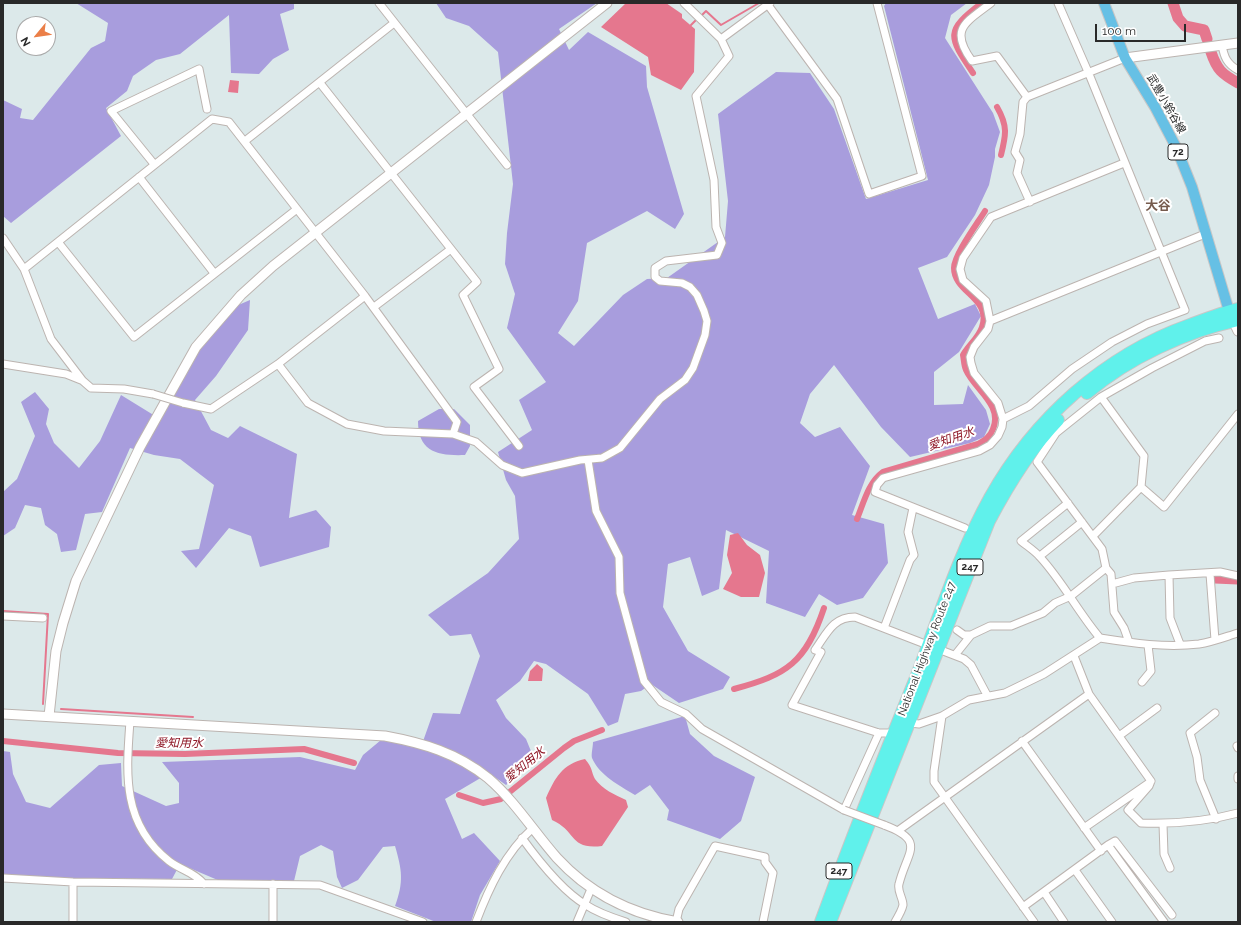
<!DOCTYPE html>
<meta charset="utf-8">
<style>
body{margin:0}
#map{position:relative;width:1241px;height:925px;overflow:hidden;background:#dce9ea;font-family:Raleway,sans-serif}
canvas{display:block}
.frame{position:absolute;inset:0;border:4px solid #292929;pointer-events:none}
.north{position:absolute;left:16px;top:16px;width:40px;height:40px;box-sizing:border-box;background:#fff;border:1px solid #a9a9a9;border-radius:50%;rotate:241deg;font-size:11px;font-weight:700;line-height:16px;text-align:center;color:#292929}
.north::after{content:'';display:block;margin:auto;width:14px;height:18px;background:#eb7f48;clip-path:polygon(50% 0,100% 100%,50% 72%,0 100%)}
.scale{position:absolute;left:1095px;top:24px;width:91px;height:18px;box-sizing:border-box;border:2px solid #292929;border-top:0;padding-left:5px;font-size:12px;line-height:14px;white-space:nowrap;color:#292929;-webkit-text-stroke:3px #fff;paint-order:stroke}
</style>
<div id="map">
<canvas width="1241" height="925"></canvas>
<div class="frame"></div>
<div class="north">N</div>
<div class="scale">100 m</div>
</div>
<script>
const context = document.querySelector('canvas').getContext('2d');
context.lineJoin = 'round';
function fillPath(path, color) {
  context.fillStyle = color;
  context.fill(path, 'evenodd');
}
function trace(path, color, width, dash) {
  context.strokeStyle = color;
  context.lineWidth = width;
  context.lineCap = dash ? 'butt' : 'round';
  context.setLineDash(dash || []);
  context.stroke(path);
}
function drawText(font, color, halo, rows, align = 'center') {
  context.font = font + ' Raleway,"Noto Sans JP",sans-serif';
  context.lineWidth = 4;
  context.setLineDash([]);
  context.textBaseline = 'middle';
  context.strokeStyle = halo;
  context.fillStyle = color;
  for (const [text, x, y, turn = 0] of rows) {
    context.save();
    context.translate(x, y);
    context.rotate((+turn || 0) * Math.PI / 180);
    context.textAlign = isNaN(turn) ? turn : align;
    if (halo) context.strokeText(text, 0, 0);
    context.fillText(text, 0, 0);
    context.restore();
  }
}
const green = new Path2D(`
 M76 3H294V9L280 14 289 50 273 59 259 74 231 73 229 15 180 54 156 60 133 76 127 91 106 108 121 136 11 223 3 216V100L22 109 20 118 33 120 91 48 105 41 108 23Z
 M436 3H597L559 29 569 50 588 32 646 66 647 87 684 214 675 229 647 211 587 243 578 301 558 333 574 346 623 295 647 279 667 278 725 237 728 201 718 114 776 72 810 73 834 109 866 199 928 180 884 6 886 3H967L951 15 945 38 993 113 1000 132 995 149V157L989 185 975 215 947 257 918 268 938 319 975 304 981 316 959 352 934 372V405L963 404 968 385 986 410 990 424 984 437 970 443 910 457 881 427 834 365 810 394 800 423 815 437 840 427 870 466 852 515 884 524 888 563 863 598 837 605 819 594 805 617 766 603 769 551 726 530 719 589 702 596 690 557 668 564 663 607 688 651 730 677 723 689 679 703 651 684 641 691 625 694 618 722 608 726 588 694 546 664 534 661 520 681 496 700 506 718 526 739 535 761 506 785 489 773 445 799 462 839 474 833 500 861 480 895 471 922H436L395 906C404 882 402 870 395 846L383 847 358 880 342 888 337 877 333 851 321 845 300 856 294 881H220L180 864 172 879 36 878 3 875V751L10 752 13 774 26 802 50 808 99 765 121 763 122 786 166 806 179 803V783L162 762 300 757 355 770 363 755 381 740 421 747 433 713 460 714 480 656 471 634 450 636 428 615 488 573 519 539 515 496 506 480 498 452 532 430 519 400 546 382 507 328 515 294 505 264 507 233 513 184 498 52 469 26 446 18Z
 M250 300 248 330 216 376 195 400 211 430 228 438 240 426 297 454 289 518 316 510 331 527 329 547 260 567 251 536 229 528 196 568 181 551 199 549 214 485 180 459 154 455 130 448 102 512 85 514 76 550 61 552 57 534 45 525 41 508 25 505 15 528 3 536V492L17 479 35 436 21 402 35 392 49 409 46 424 54 443 79 468 100 441 121 395 160 419 194 356 236 306Z
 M439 409H454L470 425V446L465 455C438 456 418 452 418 421Z
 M685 716 690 734 714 756 755 777 741 821 720 839 667 820 669 810 650 785 635 795C620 786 599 775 592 758 591 754 593 747 593 742Z`);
const water = new Path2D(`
 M626 3H666L682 14V18L695 29 694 72 681 90 651 75 648 57 601 27Z
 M230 80 239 81 238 93 228 92Z
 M738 533 747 545 760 555 765 573 759 597H741L723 589 732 573 727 555 730 535Z
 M537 664 543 669 542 681H528L530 671Z
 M585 759C593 768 591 772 595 779 602 789 615 795 626 800L628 807 602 846C569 850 577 831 552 820L546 798C555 778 562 764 585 759Z`);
const stream = new Path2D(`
 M702 15 706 11 721 25 759 3
 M691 25 697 19
 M3 611 48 614 43 704
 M61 709 193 717`);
const canal = new Path2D(`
 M973 73C948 36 945 31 982 3
 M997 107C1008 126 1006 135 1001 155
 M857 519C864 502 868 483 883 472L978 444C985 440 990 437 993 429 1003 405 975 390 966 370 964 366 964 360 963 355 968 346 979 337 982 327 992 298 954 293 954 268 954 255 977 224 985 211
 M734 689C787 675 806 662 824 608
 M3 741 118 753 185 754 304 749 354 763
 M459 795 483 803 501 799 564 748 574 741 602 730`);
const river = new Path2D(`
 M1173 3 1178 18 1185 26 1204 30 1207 39
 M1211 52C1217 70 1222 74 1238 83
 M1215 578 1238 579`);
const street = new Path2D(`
 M379 3 507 165
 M991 3C965 23 949 29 972 61L997 56 1027 97
 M768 5 837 99 869 194 922 176 877 3
 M721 39 770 3
 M1222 45C1224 57 1227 64 1238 70
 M320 83 477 282 463 295 499 369 474 387 519 446
 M245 141 394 23
 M154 164 111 111 199 69 207 109
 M139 177 214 273
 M1030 202 1017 173 1020 160 1015 152 1020 134 1023 102 1027 97 1125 58
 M3 238 24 269 51 339 83 381 91 388 124 389 153 394
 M58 242 134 337 297 209
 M24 269 212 119 229 122 365 296 457 422 453 434
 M374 307 451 249
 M990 321 1205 234
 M3 364 66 374 81 380
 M278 364 308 403 347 424 384 431 453 434 476 442 502 465 522 473 580 460 602 458 620 448 660 399 685 380 693 368 705 335 707 321 704 311 697 295 690 287 682 283 660 281 655 277V268L666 261 717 255 722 243 716 227 714 180 696 96 729 56 721 39 684 3
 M183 403 211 409 278 364 365 296
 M1003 419 1029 406 1072 369 1112 342 1147 324 1185 310 1089 74 1058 3
 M588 460 596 511 619 557 620 593 644 681 661 702 686 714 702 729 844 810 879 733
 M1141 487 1164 507 1238 414
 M1068 503 1021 541C1027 546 1035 551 1040 557 1063 582 1078 612 1100 638 1132 643 1166 648 1199 644 1212 642 1225 637 1238 633
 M965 528 875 492 877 485 883 478 979 451 990 445 998 436 1002 427 1003 419 998 403 974 373 971 363 970 357 974 347 988 329 990 321 986 301 963 280 960 269 963 258 991 217 1124 163
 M1093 536 1141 487 1144 456 1101 397
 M1040 556 1082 522
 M1210 574 1215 640
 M1169 575 1170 618 1180 644
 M1112 584 1134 578 1169 575 1220 572 1238 576
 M3 616 43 618
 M884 628 910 560 914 555 908 532 913 508
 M957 630 964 635H971L990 626H1011L1043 613 1055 603 1071 596 1106 568
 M1129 642 1124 628 1114 612 1111 574 1106 568 1102 549 1037 462 1056 433 1101 397 1152 368 1205 341 1219 338
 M955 655 971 635
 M1074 656 1089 694 1151 781
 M1142 682 1151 671 1148 645
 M1215 713 1190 733 1197 757 1200 780 1216 819
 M942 716 934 771V782L1034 922
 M130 721C126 775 122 824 169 861 182 871 193 871 204 884
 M910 723 919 724 942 716 969 700 1005 693 1044 674 1100 638
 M894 733H879L792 705 821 652 815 650C827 633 833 617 855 617L964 659 971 665 987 695
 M1119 736 1157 708
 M1022 741 1101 851
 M1237 746 1238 748
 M1238 776V779
 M1151 781 1149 786 1128 810 1141 823C1175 824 1205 822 1238 813
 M1163 824 1164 854 1170 868
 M884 825C927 841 907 851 899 884 897 891 903 898 903 905 902 910 898 917 895 922
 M1084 828 1149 783
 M899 830 1089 694
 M522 838C538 860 562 891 586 905 598 913 613 918 626 922
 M1108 845 1115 841 1172 915
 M1075 870 1112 922
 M3 878 73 882 320 885 423 922
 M73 882V922
 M273 884V922
 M1044 892 1064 922
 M1023 907 1108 845 1164 922
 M476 922C489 888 505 853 533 828
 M577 922 591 889
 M676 922 679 909 715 846 765 857V862L773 873 763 922`);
const secondary = new Path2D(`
 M1125 58 1238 43
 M1231 316 1238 331
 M3 714 385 736C423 743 457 753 488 778 515 801 534 832 557 858 590 894 631 914 678 922
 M49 716 56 651 63 623 76 581 140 447 196 347 241 295 273 266 607 3`);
const primary = new Path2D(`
 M1104 3 1125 58 1155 107 1176 147 1192 187 1229 311`);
const highway = new Path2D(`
 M1087 393C1129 357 1185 332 1238 320
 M821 922C851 840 883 759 916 678 939 618 959 554 990 498 1034 419 1105 355 1190 325 1206 319 1221 313 1238 309
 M830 922 989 521C1008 485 1029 450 1058 420`);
const streetBridge = new Path2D(`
 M153 394 183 403
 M844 810 884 825`);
const shields = [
 [1178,152,20],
 [970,567,26],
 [839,871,26]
];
const shieldNames = [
 ["72",1178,152],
 ["247",970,567],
 ["247",839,871]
];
const streetNames = [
 ["武豊小鈴谷線",1166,104,60],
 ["National Highway Route 247",927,649,-69]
];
const waterNames = [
 ["愛知用水",951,439,-19],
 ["愛知用水",179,743],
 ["愛知用水",525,765,-39]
];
const quarterNames = [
 ["大谷",1158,206]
];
fillPath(green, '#a89ddd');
fillPath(water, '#e5778e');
trace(stream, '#e5778e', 2);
trace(canal, '#e5778e', 6);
trace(river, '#e5778e', 11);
trace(street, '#bcb4b0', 9);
trace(secondary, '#bcb4b0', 11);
trace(primary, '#c7c7c7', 12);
trace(highway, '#c7c7c7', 14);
trace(street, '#fff', 7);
trace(secondary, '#fff', 9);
trace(primary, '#66c0e5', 10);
trace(highway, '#60f1eb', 12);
trace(streetBridge, '#bcb4b0', 9, []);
trace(streetBridge, '#fff', 7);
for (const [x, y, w] of shields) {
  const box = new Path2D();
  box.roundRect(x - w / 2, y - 8, w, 16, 3);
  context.fillStyle = '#fff';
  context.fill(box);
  trace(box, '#292929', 1);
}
drawText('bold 10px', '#292929', null, shieldNames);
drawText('11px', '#292929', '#fff', streetNames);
drawText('italic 12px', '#8f1827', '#fff', waterNames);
drawText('bold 13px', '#765b4d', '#fff', quarterNames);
</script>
